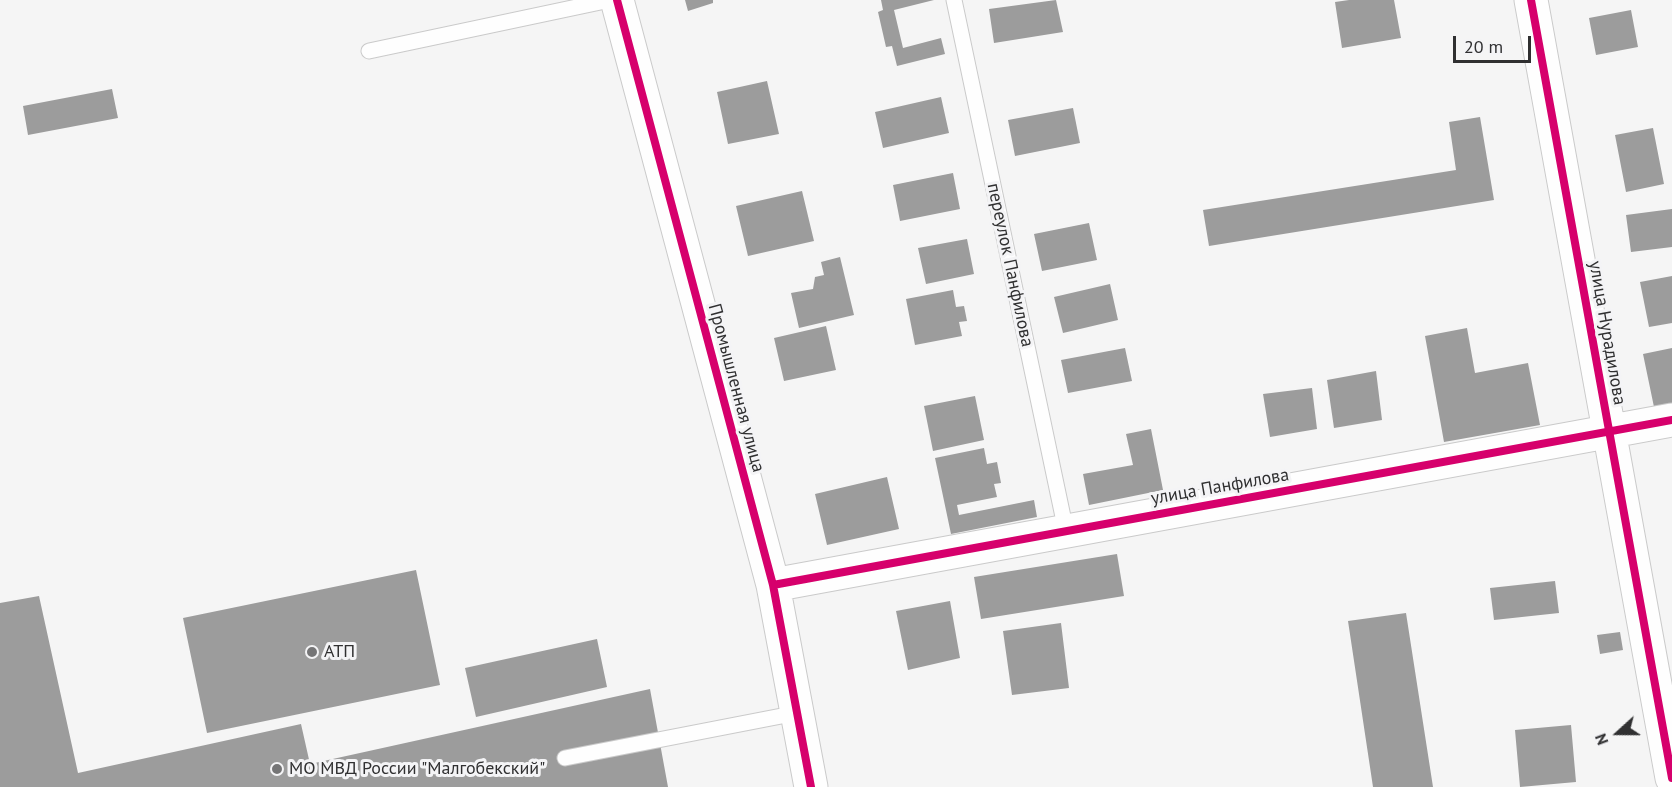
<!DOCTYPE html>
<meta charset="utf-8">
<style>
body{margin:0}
#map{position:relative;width:1672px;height:787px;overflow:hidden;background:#f5f5f5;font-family:"PT Sans",sans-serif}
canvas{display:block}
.north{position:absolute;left:1588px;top:703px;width:60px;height:60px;-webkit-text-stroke:4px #f4f4f6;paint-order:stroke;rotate:249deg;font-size:16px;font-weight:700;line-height:24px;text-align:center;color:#303031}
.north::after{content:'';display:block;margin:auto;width:21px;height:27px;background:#303031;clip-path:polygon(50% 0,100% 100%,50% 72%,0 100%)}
.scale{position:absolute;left:1453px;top:36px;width:78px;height:27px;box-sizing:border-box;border:3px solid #303031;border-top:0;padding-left:8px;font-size:18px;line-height:21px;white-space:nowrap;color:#303031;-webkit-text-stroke:4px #f4f4f6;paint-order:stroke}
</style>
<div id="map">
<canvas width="1672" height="787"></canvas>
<div class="north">N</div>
<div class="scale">20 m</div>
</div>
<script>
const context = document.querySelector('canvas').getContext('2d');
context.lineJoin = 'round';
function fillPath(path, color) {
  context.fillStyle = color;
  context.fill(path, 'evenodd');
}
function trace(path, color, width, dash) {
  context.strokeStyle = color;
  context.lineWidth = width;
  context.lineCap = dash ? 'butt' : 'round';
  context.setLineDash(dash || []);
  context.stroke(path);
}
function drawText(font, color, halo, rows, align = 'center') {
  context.font = font + ' "PT Sans",sans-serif';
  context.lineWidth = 6;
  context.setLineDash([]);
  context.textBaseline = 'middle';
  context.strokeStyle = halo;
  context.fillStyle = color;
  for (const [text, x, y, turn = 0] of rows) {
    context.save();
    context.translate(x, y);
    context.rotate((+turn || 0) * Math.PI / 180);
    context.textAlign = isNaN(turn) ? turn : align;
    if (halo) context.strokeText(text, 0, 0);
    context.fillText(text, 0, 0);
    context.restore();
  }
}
const building = new Path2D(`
 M685 0H713V3L688 11Z
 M881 0H934L894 10 903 48 941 38 945 54 897 66 892 46 886 47 878 12 883 10Z
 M1056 0 1063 32 994 43 989 9Z
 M1349 0H1394L1401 38 1342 48 1335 2Z
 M1631 10 1638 47 1596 55 1589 18Z
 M767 81 779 134 728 144 717 92Z
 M112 89 118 118 28 135 23 106Z
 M941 97 949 133 883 148 875 112Z
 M1073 108 1080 143 1015 156 1008 120Z
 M1480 117 1494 200 1209 246 1203 210 1456 170 1449 122Z
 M1653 128 1664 184 1626 192 1615 135Z
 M953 173 960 209 900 221 893 185Z
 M802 191 814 241 748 256 736 206Z
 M1672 209V247L1631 252 1626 215Z
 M1089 223 1097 260 1042 271 1034 234Z
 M967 239 974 274 926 284 918 248Z
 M840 257 854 315 799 328 791 293 813 289 815 277 824 275 821 262Z
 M1672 276V323L1649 327 1640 282Z
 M1110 284 1118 320 1063 333 1054 297Z
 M953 290 956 307 964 306 967 321 959 322 962 336 915 345 906 299Z
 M826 326 836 370 784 381 774 338Z
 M1467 328 1475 373 1528 363 1540 425 1444 442 1425 336Z
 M1125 348 1132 381 1068 393 1061 360Z
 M1672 348V403L1654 407 1643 354Z
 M1376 371 1382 420 1334 428 1327 380Z
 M1312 388 1317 429 1270 437 1263 394Z
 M975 396 984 440 933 451 924 406Z
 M1151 429 1163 490 1089 505 1083 474 1133 465 1126 434Z
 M984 448 987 464 997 462 1001 483 994 484 997 497 957 505 959 515 1034 500 1037 517 951 534 935 458Z
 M887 477 899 529 827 545 815 494Z
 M1117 554 1124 596 981 619 974 577Z
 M416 570 440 685 207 733 183 618Z
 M1555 581 1559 613 1494 620 1490 588Z
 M39 596 78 773 301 724 310 764 650 689 668 787H0V603Z
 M950 601 960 658 908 670 896 611Z
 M1406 613 1433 787H1373L1348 621Z
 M1061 623 1069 688 1012 695 1003 631Z
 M1620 632 1623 650 1600 654 1597 635Z
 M597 639 607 687 476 717 465 668Z
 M1571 725 1576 782 1520 787 1515 730Z`);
const lane = new Path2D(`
 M954 0 1066 531
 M369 51 610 0
 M565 758 797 713`);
const secondary = new Path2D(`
 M617 0 773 585 811 787
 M1531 0 1672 778
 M773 585 1672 420`);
const cycleway = new Path2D(`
 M617 0 773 585 811 787
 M1531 0 1672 778
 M773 585 1672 420`);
const markers = [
 [312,652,6,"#757576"],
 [277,769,6,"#757576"]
];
const streetNames = [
 ["переулок Панфилова",1010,265,78],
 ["улица Нурадилова",1607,333,80],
 ["Промышленная улица",736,388,75],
 ["улица Панфилова",1220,487,-10]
];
const poiNames = [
 ["АТП",324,652],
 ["МО МВД России \"Малгобекский\"",289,769]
];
fillPath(building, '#9c9c9c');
trace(lane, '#cacaca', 17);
trace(secondary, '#cacaca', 35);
trace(lane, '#fefefe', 15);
trace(secondary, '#fefefe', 33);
trace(cycleway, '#d6006c', 8);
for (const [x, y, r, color] of markers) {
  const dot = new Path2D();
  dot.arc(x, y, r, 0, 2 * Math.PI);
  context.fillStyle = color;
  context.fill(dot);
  trace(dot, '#f4f4f6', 2);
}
drawText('18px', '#303031', '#f4f4f6', streetNames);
drawText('18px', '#303031', '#f4f4f6', poiNames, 'left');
</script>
